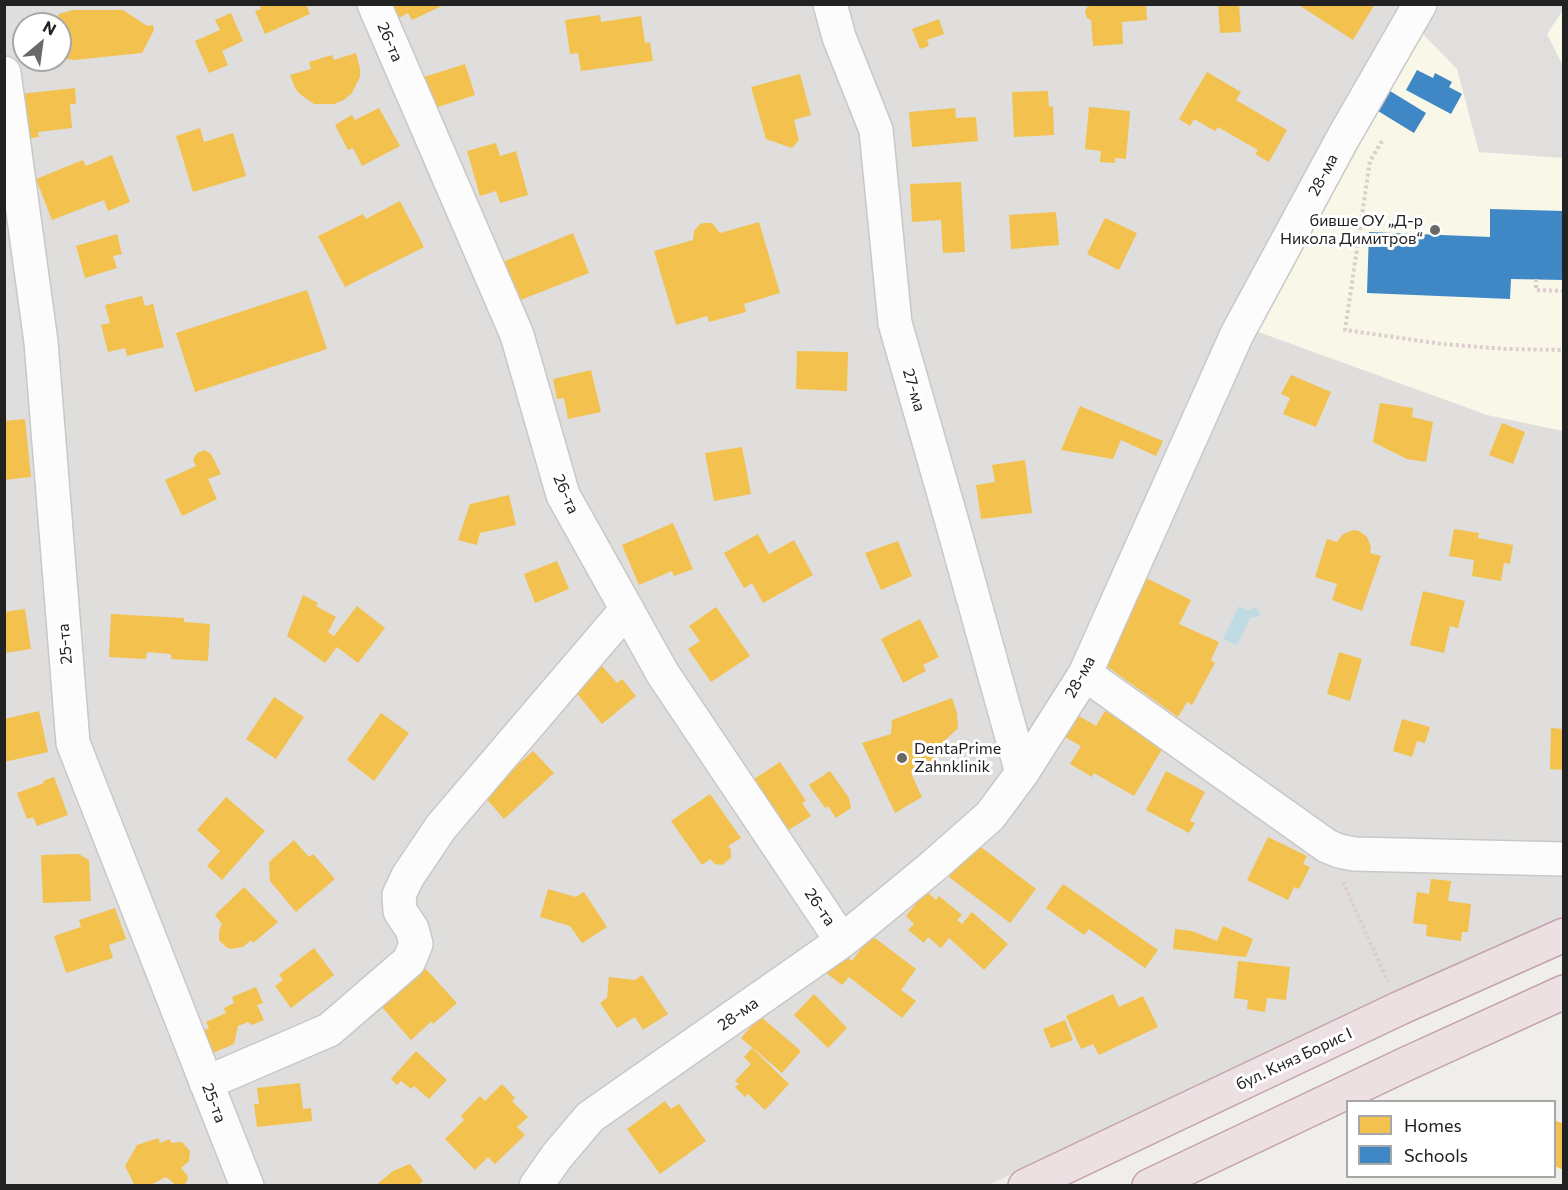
<!DOCTYPE html>
<html>
<head>
<meta charset="utf-8">
<style>
	body { margin:0 }
	#map { position:relative; width:1568px; height:1190px; overflow:hidden; background:#f0eeeb; font-family:Commissioner,sans-serif }
	canvas { display:block }
	.frame { position:absolute; inset:0; border:6px solid #222; pointer-events:none }
	.legend { position:absolute; left:1346px; top:1100px; width:210px; height:78px; box-sizing:border-box; background:#fff; border:2px solid #a7a7a7; margin:0; padding:8px 10px; list-style:none; font-size:18px; color:#222 }
	.legend li { display:flex; align-items:center; gap:12px; height:30px }
	.legend b { width:30px; border:2px solid #a7a7a7 }
	.north { position:absolute; left:12px; top:12px; width:60px; height:60px; box-sizing:border-box; background:#fff; border:2px solid #a7a7a7; border-radius:50%; rotate:29deg; font-size:16px; font-weight:700; line-height:24px; text-align:center; color:#222 }
	.north::after { content:''; display:block; margin:auto; width:21px; height:27px; background:#6a6968; clip-path:polygon(50% 0,100% 100%,50% 72%,0 100%) }
</style>
</head>
<body>
<div id="map">
<canvas width="1568" height="1190"></canvas>
<div class="frame"></div>
<ul class="legend">
<li><b style="height:16px;background:#f2c14e"></b>Homes</li>
<li><b style="height:16px;background:#3f88c5"></b>Schools</li>
</ul>
<div class="north">N</div>
</div>
<script>
const c = document.querySelector('canvas').getContext('2d');
c.lineJoin = 'round';
function paint(path, color) {
  c.fillStyle = color;
  c.fill(path, 'evenodd');
}
function shape(rows) {
  const path = new Path2D();
  for (const r of rows) {
    path.moveTo(r[0], r[1]);
    for (let i = 2; i < r.length; i += 2) path.lineTo(r[i], r[i + 1]);
  }
  return path;
}
function strokePath(path, color, width, dash) {
  c.strokeStyle = color;
  c.lineWidth = width;
  c.lineCap = dash ? 'butt' : 'round';
  c.setLineDash(dash || []);
  c.stroke(path);
}
function drawText(font, color, halo, rows, align = 'center') {
  c.font = font + ' Commissioner,sans-serif';
  c.lineWidth = 6;
  c.setLineDash([]);
  c.textBaseline = 'middle';
  c.strokeStyle = halo;
  c.fillStyle = color;
  for (const [text, x, y, turn = 0] of rows) {
    c.save();
    c.translate(x, y);
    c.rotate((+turn || 0) * Math.PI / 180);
    c.textAlign = isNaN(turn) ? turn : align;
    if (halo) c.strokeText(text, 0, 0);
    c.fillText(text, 0, 0);
    c.restore();
  }
}
const residential = shape([
	[5,5,1563,5,1563,925,1245,1067,988,1185,5,1186],
	[24,24,60,24,60,60,24,60]
]);
const education = shape([
	[1432,5,1563,5,1563,431,1487,415,1253,330]
]);
const parking = shape([
	[1440,4,1563,5,1563,10,1547,34,1563,66,1563,158,1479,152,1457,69,1423,34]
]);
const water = shape([
	[1239,606,1248,611,1255,607,1260,613,1258,617,1251,617,1237,645,1223,639]
]);
const homes = shape([
	[259,4,306,4,310,14,265,34,255,11,261,9],
	[379,4,446,4,412,20,408,13,395,20],
	[1092,4,1146,4,1147,20,1122,22,1123,44,1093,46,1091,20,1087,18,1085,12,1086,8],
	[1218,4,1239,4,1241,32,1220,33],
	[1297,4,1375,4,1353,40],
	[73,10,123,10,147,26,153,25,154,30,142,53,74,60,66,59,60,56,60,24,51,24,59,14],
	[231,13,243,41,222,51,228,65,209,73,195,41,220,30,215,20],
	[600,15,601,22,641,16,645,43,650,42,653,61,581,71,578,53,570,54,565,20],
	[939,19,944,34,927,40,929,46,920,49,912,29],
	[356,53,360,68,360,77,352,93,344,100,334,104,314,104,300,94,295,88,290,75,311,69,309,62,332,55,334,60],
	[465,64,475,95,435,108,424,77],
	[1207,72,1241,92,1236,100,1287,130,1269,162,1255,154,1258,150,1218,127,1215,131,1194,119,1190,126,1179,119],
	[800,74,811,115,794,120,799,140,792,148,766,139,751,87],
	[75,88,76,104,70,104,72,128,38,132,39,137,16,140,11,95],
	[1048,91,1049,107,1053,106,1054,135,1014,137,1012,92],
	[1089,107,1130,111,1126,159,1115,158,1115,163,1100,162,1101,151,1085,149],
	[379,108,400,146,362,166,353,148,348,150,335,125,352,115,355,120],
	[955,108,956,118,976,117,978,141,912,147,909,112],
	[200,128,204,142,233,133,246,176,193,192,176,136],
	[496,143,500,156,516,151,528,195,500,203,496,191,480,196,467,151],
	[112,155,130,202,108,211,104,200,52,220,36,179,83,160,86,166],
	[961,182,965,252,943,253,941,220,912,222,910,184],
	[400,201,424,247,345,287,318,236,363,214,366,219],
	[1056,212,1059,245,1011,249,1009,215],
	[1105,218,1137,233,1119,270,1087,254],
	[759,222,780,293,744,304,746,312,709,322,707,316,676,325,654,251,693,240,694,231,700,224,704,223,712,223,720,233],
	[573,233,589,273,518,301,503,262],
	[117,234,122,254,113,256,117,268,85,278,76,246],
	[307,290,327,349,195,392,176,333],
	[142,296,145,306,153,304,164,347,127,356,125,348,108,352,101,325,110,323,105,305],
	[797,351,848,352,847,391,796,389],
	[591,370,601,412,568,419,564,398,557,399,553,379],
	[1291,375,1331,392,1316,427,1283,414,1290,398,1281,394],
	[1380,403,1413,408,1412,417,1433,422,1426,462,1407,459,1373,442],
	[1080,406,1163,441,1156,456,1121,440,1113,459,1061,450],
	[25,419,31,477,4,480,4,421],
	[1502,423,1525,432,1513,464,1489,455],
	[742,447,751,494,714,501,705,453],
	[205,450,211,454,221,474,208,479,217,499,182,516,165,480,196,466,193,459,197,453],
	[1025,460,1032,513,981,519,976,485,995,482,992,465],
	[509,495,516,525,480,533,477,545,458,540,470,504],
	[673,523,693,569,674,576,672,571,639,585,622,545],
	[1454,529,1479,533,1478,538,1513,545,1510,564,1504,563,1501,581,1472,576,1474,560,1449,556],
	[1354,530,1359,531,1367,537,1371,547,1370,553,1381,556,1362,611,1332,600,1337,584,1315,577,1327,539,1337,542,1343,534],
	[758,534,769,554,794,540,813,575,763,603,752,583,744,588,724,553],
	[898,541,912,576,881,590,865,553],
	[557,561,569,589,535,603,524,574],
	[1146,578,1191,600,1179,624,1219,642,1211,660,1215,663,1192,705,1187,702,1178,717,1098,660,1134,603],
	[1423,591,1465,601,1458,628,1450,626,1444,653,1410,645],
	[303,595,318,603,316,606,336,617,328,632,334,636,357,606,385,628,358,663,337,647,325,663,287,636],
	[716,607,750,656,711,682,688,649,700,641,689,626],
	[25,609,31,649,4,653,4,612],
	[111,614,184,618,184,622,210,624,208,661,171,659,171,654,147,652,146,659,109,657],
	[920,619,939,657,923,665,926,671,903,683,881,639],
	[1339,652,1362,659,1350,701,1327,694],
	[602,666,617,683,622,679,636,696,602,724,574,690],
	[274,697,304,717,276,759,246,739],
	[952,698,957,713,958,728,942,743,934,762,911,773,922,797,895,813,862,743,891,734,892,720],
	[39,711,48,752,4,762,4,719],
	[1105,711,1164,746,1134,796,1094,773,1092,777,1070,764,1081,746,1061,735,1074,713,1096,726],
	[381,713,409,733,374,781,347,760],
	[1402,719,1430,727,1425,743,1417,741,1412,757,1393,751],
	[1551,728,1564,729,1564,770,1550,769],
	[533,751,554,773,504,819,484,796],
	[780,762,806,801,802,803,811,816,787,831,748,783],
	[830,771,849,798,851,808,836,818,828,806,825,808,809,785],
	[1166,771,1205,792,1190,821,1195,823,1189,833,1146,810],
	[54,777,68,815,37,826,33,817,27,819,17,793,44,783,43,781],
	[710,794,741,838,728,846,731,850,731,858,722,865,715,864,710,859,702,865,671,821],
	[226,797,265,831,222,880,207,866,220,851,197,830],
	[1268,837,1307,856,1303,864,1310,867,1299,889,1294,887,1288,900,1247,880],
	[294,840,309,857,313,854,335,879,296,912,270,881,269,862],
	[977,844,1036,889,1010,923,949,877],
	[79,854,89,860,91,901,43,903,41,855],
	[1431,879,1451,881,1448,901,1471,904,1468,932,1462,932,1461,941,1426,936,1427,925,1413,923,1417,892,1429,894],
	[1063,884,1158,950,1145,968,1089,929,1084,935,1046,908],
	[244,887,278,922,253,943,251,940,243,947,231,949,226,947,219,940,219,931,222,924,215,915],
	[548,889,576,897,584,892,607,927,582,943,570,926,540,917],
	[926,891,936,900,939,896,962,915,957,920,962,924,972,912,1008,944,984,970,949,938,941,948,928,937,924,943,908,930,914,924,906,916],
	[115,908,126,939,109,945,113,958,66,973,54,936,81,927,79,920],
	[1223,926,1253,939,1246,957,1173,949,1175,929,1192,931,1217,941],
	[871,935,916,969,901,990,916,1001,902,1018,849,977,842,985,825,972,841,952,852,961],
	[314,948,334,975,291,1008,275,986,283,980,279,975],
	[1238,961,1290,967,1286,1000,1267,998,1265,1012,1247,1009,1248,1000,1234,998],
	[425,968,457,1003,433,1024,432,1021,411,1040,380,1005],
	[642,975,668,1014,643,1030,635,1017,617,1028,600,1003,607,998,609,977,635,980],
	[256,987,263,1003,257,1005,264,1020,252,1025,248,1022,238,1026,234,1044,203,1057,194,1035,209,1028,206,1022,226,1013,224,1008,234,1003,232,997],
	[814,994,847,1028,828,1048,794,1015],
	[1113,994,1119,1007,1143,996,1158,1027,1099,1055,1093,1044,1081,1049,1066,1016],
	[760,1016,801,1051,782,1073,741,1038],
	[1065,1020,1073,1040,1051,1048,1043,1029],
	[752,1048,789,1084,765,1110,748,1094,745,1097,735,1087,739,1084,735,1081,751,1064,744,1057],
	[416,1051,447,1080,429,1099,414,1086,411,1089,401,1081,397,1085,391,1079],
	[300,1083,303,1109,311,1108,312,1121,257,1127,254,1104,259,1104,257,1088],
	[502,1084,515,1098,512,1101,528,1117,517,1127,525,1135,495,1164,488,1157,475,1170,445,1139,464,1120,461,1116,480,1096,485,1101],
	[665,1101,671,1109,679,1104,706,1141,660,1174,627,1129],
	[1554,1120,1564,1124,1564,1170,1554,1166],
	[158,1138,160,1143,170,1139,171,1143,182,1142,190,1151,189,1161,181,1168,187,1175,188,1179,184,1186,177,1186,166,1177,148,1186,135,1186,125,1166,137,1145],
	[410,1164,423,1181,417,1186,375,1186,393,1171]
]);
const schools = shape([
	[1417,70,1433,78,1435,73,1452,82,1449,87,1462,94,1451,114,1406,90],
	[1390,91,1426,113,1414,133,1378,111],
	[1490,209,1564,211,1564,280,1511,279,1510,299,1367,293,1369,232,1490,237]
]);
const path = shape([
	[1382,141,1370,161,1345,330,1442,344,1506,349,1564,350],
	[1536,279,1536,290,1564,291],
	[1343,882,1388,982]
]);
const minor = shape([
	[374,4,517,335,563,495,663,674,842,941],
	[830,4,839,37,876,130,895,323,952,522,1022,773],
	[4,73,41,342,73,743,247,1186],
	[1085,674,1327,846,1339,851,1354,854,1564,859],
	[206,1083,329,1030,409,961,416,944,412,929,400,911,399,895,408,876,441,827,627,609],
	[536,1186,557,1156,590,1117,842,941,931,868,990,816,1022,773,1085,674,1237,334,1343,138,1420,4]
]);
const highway = shape([
	[1025,1186,1400,1008,1564,935],
	[1149,1186,1406,1064,1564,992]
]);
const markers = [
	[1435,230,6,"#6a6968"],
	[902,758,6,"#6a6968"]
];
const streetNames = [
	["26-та",390,42,67],
	["28-ма",1323,175,-62],
	["27-ма",914,390,74],
	["26-та",566,494,67],
	["25-та",65,644,-95],
	["28-ма",1080,677,-61],
	["26-та",820,907,56],
	["28-ма",738,1014,-35],
	["бул. Княз Борис I",1294,1059,-25],
	["25-та",214,1103,69]
];
const poiNames = [
	["бивше ОУ „Д-р",1423,221],
	["Никола Димитров“",1423,239],
	["DentaPrime",914,749,"left"],
	["Zahnklinik",914,767,"left"]
];
paint(residential, '#dfdedc');
paint(education, '#f8f7e8');
paint(parking, '#e0dfde');
paint(water, '#bfdbe3');
paint(homes, '#f2c14e');
paint(schools, '#3f88c5');
strokePath(minor, '#c9c8c7', 36);
strokePath(highway, '#c5a2ac', 36);
strokePath(path, '#dccecd', 4, [3, 3]);
strokePath(minor, '#fdfcfc', 33);
strokePath(highway, '#ece0e2', 33);
for (const [x, y, r, color] of markers) {
  const dot = new Path2D();
  dot.arc(x, y, r, 0, 2 * Math.PI);
  c.fillStyle = color;
  c.fill(dot);
  strokePath(dot, '#fff', 2);
}
drawText('16px', '#222', '#fff', streetNames);
drawText('16px', '#222', '#fff', poiNames, 'right');
</script>
</body>
</html>
